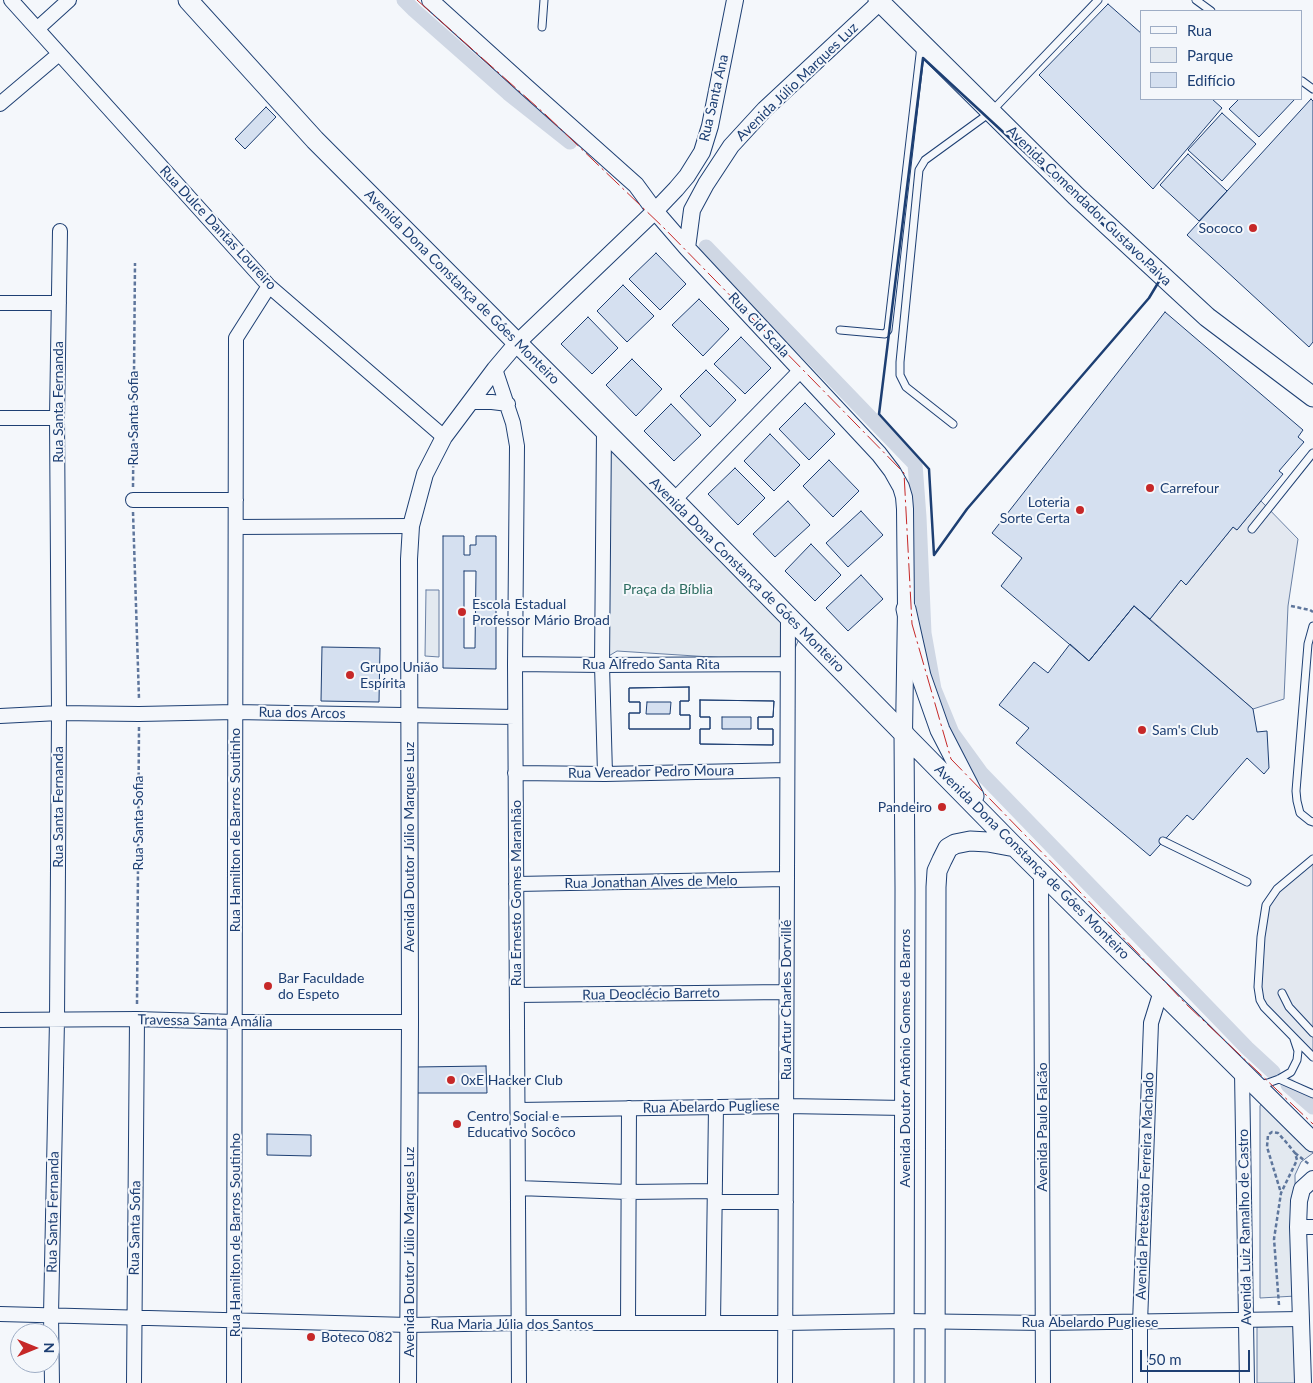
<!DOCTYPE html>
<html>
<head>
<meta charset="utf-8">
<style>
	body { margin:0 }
	#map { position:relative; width:1313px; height:1383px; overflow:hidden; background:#f4f7fb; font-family:Lato,sans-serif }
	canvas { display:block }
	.legend { position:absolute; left:1140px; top:10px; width:162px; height:90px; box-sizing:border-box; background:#f4f7fb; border:1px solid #9eadc5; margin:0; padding:6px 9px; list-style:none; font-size:15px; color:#1d3f73 }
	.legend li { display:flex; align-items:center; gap:10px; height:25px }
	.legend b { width:25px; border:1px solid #9eadc5 }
	.north { position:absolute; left:10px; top:1323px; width:50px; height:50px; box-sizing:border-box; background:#f4f7fb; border:1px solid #9eadc5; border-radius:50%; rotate:90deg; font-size:14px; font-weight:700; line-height:20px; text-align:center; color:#1d3f73 }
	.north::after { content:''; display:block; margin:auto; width:18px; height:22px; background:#c62828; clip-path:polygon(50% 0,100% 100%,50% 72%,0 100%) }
	.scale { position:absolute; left:1140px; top:1350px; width:110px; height:22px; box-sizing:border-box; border:2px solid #1d3f73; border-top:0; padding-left:6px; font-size:15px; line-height:18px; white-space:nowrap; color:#1d3f73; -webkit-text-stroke:4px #f4f7fb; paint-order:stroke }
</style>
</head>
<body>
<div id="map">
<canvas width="1313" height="1383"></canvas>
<ul class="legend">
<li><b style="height:6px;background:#f4f7fb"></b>Rua</li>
<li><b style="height:14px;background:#e3e9f0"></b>Parque</li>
<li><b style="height:14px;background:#d5e0f0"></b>Edifício</li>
</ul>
<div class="north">N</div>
<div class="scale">50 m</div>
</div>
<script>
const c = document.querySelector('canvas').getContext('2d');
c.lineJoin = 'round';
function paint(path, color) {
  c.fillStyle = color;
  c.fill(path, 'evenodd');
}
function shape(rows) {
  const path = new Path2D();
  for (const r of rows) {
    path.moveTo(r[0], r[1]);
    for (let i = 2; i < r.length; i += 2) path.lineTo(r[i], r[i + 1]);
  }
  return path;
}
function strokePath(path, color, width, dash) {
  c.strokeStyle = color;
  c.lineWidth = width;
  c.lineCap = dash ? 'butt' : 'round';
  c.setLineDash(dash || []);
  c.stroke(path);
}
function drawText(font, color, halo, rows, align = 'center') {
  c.font = font + ' Lato,sans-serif';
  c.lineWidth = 4;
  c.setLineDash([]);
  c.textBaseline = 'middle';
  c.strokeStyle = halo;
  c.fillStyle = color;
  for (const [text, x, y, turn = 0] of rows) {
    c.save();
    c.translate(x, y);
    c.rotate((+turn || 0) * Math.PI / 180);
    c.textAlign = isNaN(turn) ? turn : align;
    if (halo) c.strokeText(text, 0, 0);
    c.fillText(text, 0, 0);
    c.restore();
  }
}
const green = shape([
	[604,430,802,632,789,662,617,651,602,660,604,430],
	[426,590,439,590,439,657,425,656,426,590],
	[1264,1098,1313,1148,1313,1153,1301,1162,1295,1175,1296,1296,1260,1298,1260,1106,1264,1098],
	[1297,1326,1299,1383,1257,1383,1257,1327,1297,1326]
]);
const parking = shape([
	[1261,501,1298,539,1288,606,1284,699,1253,709,1150,619,1181,580,1187,584,1233,527,1237,530,1261,501],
	[1313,859,1313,1057,1264,1007,1258,987,1266,905,1277,889,1313,859]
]);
const canal = shape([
	[404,0,414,10,508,93,570,142],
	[706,247,915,464,919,517,924,633,934,689,952,733,981,773,1247,1048,1273,1072],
	[1288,1085,1313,1107]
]);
const building = shape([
	[1108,4,1142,34,1142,99,1212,99,1222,108,1153,189,1039,75,1108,4],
	[1239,99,1295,99,1259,137,1229,109,1239,99],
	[1311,99,1313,101,1313,342,1309,347,1187,235,1311,99],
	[266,107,276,117,245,149,235,139,266,107],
	[1222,113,1256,144,1222,181,1188,150,1222,113],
	[1188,154,1227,191,1199,221,1160,185,1188,154],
	[656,253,686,284,660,310,629,279,656,253],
	[623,285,654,316,627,342,597,311,623,285],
	[699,299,729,329,703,356,672,325,699,299],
	[1165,312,1303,430,1298,437,1304,442,1279,471,1283,474,1237,530,1233,527,1186,585,1181,580,1150,619,1134,606,1089,661,1001,586,1022,558,992,533,1165,312],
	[588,317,618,348,592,374,561,344,588,317],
	[741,337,771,368,745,394,714,364,741,337],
	[632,359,662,389,636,416,606,385,632,359],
	[706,370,736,400,710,427,680,396,706,370],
	[805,403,835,434,809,460,779,429,805,403],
	[671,404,701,435,674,461,644,431,671,404],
	[770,434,800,465,774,491,744,461,770,434],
	[829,460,859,491,833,517,803,486,829,460],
	[735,468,765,498,738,525,708,494,735,468],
	[788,501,810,525,775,557,753,534,788,501],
	[861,511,883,535,848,567,826,543,861,511],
	[443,536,464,536,464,555,470,555,470,545,476,545,476,536,496,536,496,669,443,668,443,536],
	[464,571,476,571,475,648,464,648,464,571],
	[811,544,841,575,815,601,785,571,811,544],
	[861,575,883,599,848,631,826,608,861,575],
	[1134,606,1253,709,1257,732,1267,731,1269,768,1264,774,1247,758,1193,820,1187,815,1150,856,1016,743,1029,728,999,705,1034,662,1048,673,1070,644,1089,661,1134,606],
	[322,647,380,648,379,702,321,701,322,647],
	[689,687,689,701,680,701,680,715,690,715,690,729,629,729,629,713,640,713,640,702,629,702,629,688,689,687],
	[647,702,671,702,670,714,646,714,647,702],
	[689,687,689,701,680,701,680,715,690,715,690,729,629,729,629,713,640,713,640,702,629,702,629,688,689,687],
	[700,700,774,701,773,717,758,717,758,729,773,729,773,745,700,744,700,729,710,729,710,717,700,717,700,700],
	[722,717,751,717,751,729,722,729,722,717],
	[700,700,774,701,773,717,758,717,758,729,773,729,773,745,700,744,700,729,710,729,710,717,700,717,700,700],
	[486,1066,487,1093,416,1093,416,1067,486,1066],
	[267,1134,311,1135,311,1156,267,1155,267,1134]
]);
const path = shape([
	[133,487,135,263],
	[133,512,139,699],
	[1291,606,1310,610,1313,612],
	[137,1004,139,727],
	[1295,1153,1310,1165],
	[1279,1305,1274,1239,1281,1193,1297,1160,1295,1153,1286,1142,1278,1133,1272,1132,1268,1135,1267,1147,1281,1193]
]);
const service = shape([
	[1196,0,1211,11],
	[542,27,544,0],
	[1302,81,1313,89],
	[840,330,885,334,888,330,921,46],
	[953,424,906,387,900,375,900,362,919,170,925,160,991,112,1098,0],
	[1252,529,1312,454,1313,453],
	[1313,626,1308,644,1296,791,1297,801,1300,813,1310,821,1313,822],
	[1163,841,1247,882],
	[1313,859,1277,889,1266,905,1261,937,1258,987,1260,1000,1264,1007,1313,1057],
	[1282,993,1289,1007,1313,1033],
	[1279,1079,1313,1094],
	[1259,1085,1268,1083,1279,1079,1291,1072,1297,1060,1298,1051,1294,1039]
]);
const minor = shape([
	[11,0,269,286,444,437],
	[37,29,69,0],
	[0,104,59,54],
	[0,303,59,303],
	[495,369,513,423,517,446,515,664,519,1383],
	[470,402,492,402,508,404],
	[0,418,57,418],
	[604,430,602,665,605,774],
	[133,500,236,500],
	[674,500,801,370],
	[236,527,411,526],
	[515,664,602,665,787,664],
	[0,716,59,713,139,714,235,712,515,717],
	[515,773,605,774,787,770],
	[1041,872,1043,1383],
	[516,884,786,879],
	[517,995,786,992],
	[0,1020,137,1019,235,1022,410,1022],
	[1242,1072,1247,1383],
	[518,1110,786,1106,905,1108],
	[518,1188,628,1192,715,1191],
	[715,1202,786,1202],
	[1298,1227,1313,1227],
	[0,1314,409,1325,519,1323,785,1323,904,1321,1043,1323,1300,1319],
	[628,1323,629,1108],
	[713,1323,716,1107],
	[52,1383,51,1315,57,1020,59,713,57,418,60,231],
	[134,1383,137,1019],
	[234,1383,236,338,269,286],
	[785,1383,788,617],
	[1140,1383,1140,1323,1151,1023,1161,991]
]);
const tertiary = shape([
	[430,0,525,86,636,185,655,211,687,248,879,454,892,471,901,487,904,497,905,509,906,609,904,733],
	[687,248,692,210,706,184,731,146,765,109,880,2],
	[408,1383,410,1022,409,559,411,526,425,474,444,437,495,369,517,343,655,211,676,189,687,176,702,152,710,126,735,0],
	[1303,1383,1298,1227,1299,1201,1302,1189,1313,1179]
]);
const secondary = shape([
	[188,0,315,140,674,500,1015,847,1313,1142],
	[878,0,1076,196,1207,317,1313,397],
	[906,609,921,676,940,730,974,796],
	[904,733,905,889,904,1383],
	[935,1383,936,887,937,871,942,860,948,848,955,844,970,841,988,842,1015,847]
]);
const wall = shape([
	[923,58,1161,278,1149,298,967,509,934,555,929,469,879,414,923,58]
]);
const power = shape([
	[417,0,546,115,664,228,904,473,912,624,951,759,1062,873,1186,1004,1313,1124]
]);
const markers = [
	[1253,228,5,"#c62828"],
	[1150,488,5,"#c62828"],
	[1080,510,5,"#c62828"],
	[462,612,5,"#c62828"],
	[350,675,5,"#c62828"],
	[1142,730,5,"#c62828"],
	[942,807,5,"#c62828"],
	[268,986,5,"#c62828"],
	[451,1080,5,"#c62828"],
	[457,1124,5,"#c62828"],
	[311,1337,5,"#c62828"]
];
const streetNames = [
	["Avenida Júlio Marques Luz",797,82,-44],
	["Rua Santa Ana",714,98,-77],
	["Avenida Comendador Gustavo Paiva",1089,206,44],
	["Rua Dulce Dantas Loureiro",218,228,47],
	["Avenida Dona Constança de Góes Monteiro",462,287,45],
	["Rua Cid Scala",759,325,47],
	["Rua Santa Fernanda",58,402,-90],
	["Rua Santa Sofia",133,418,-90],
	["Avenida Dona Constança de Góes Monteiro",747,575,45],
	["Rua Alfredo Santa Rita",651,664],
	["Rua dos Arcos",302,713,1],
	["Rua Vereador Pedro Moura",651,772,-1],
	["Rua Santa Fernanda",58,807,-90],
	["Rua Santa Sofia",138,823,-90],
	["Rua Hamilton de Barros Soutinho",235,830,-90],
	["Avenida Doutor Júlio Marques Luz",409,847,-90],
	["Avenida Dona Constança de Góes Monteiro",1032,862,45],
	["Rua Jonathan Alves de Melo",651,882,-1],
	["Rua Ernesto Gomes Maranhão",516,893,-90],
	["Rua Deoclécio Barreto",651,994,-1],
	["Rua Artur Charles Dorvillé",786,1000,-90],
	["Travessa Santa Amália",205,1021,1],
	["Avenida Doutor Antônio Gomes de Barros",905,1058,-90],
	["Rua Abelardo Pugliese",711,1107,-1],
	["Avenida Paulo Falcão",1042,1127,-90],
	["Avenida Pretestato Ferreira Machado",1145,1186,-88],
	["Rua Santa Fernanda",53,1212,-89],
	["Avenida Luiz Ramalho de Castro",1245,1227,-91],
	["Rua Santa Sofia",135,1228,-89],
	["Rua Hamilton de Barros Soutinho",235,1235,-90],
	["Avenida Doutor Júlio Marques Luz",409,1252,-90],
	["Rua Abelardo Pugliese",1090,1322],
	["Rua Maria Júlia dos Santos",512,1324]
];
const poiNames = [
	["Sococo",1243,228,"right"],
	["Carrefour",1160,488],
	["Loteria",1070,502,"right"],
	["Sorte Certa",1070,518,"right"],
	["Escola Estadual",472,604],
	["Professor Mário Broad",472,620],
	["Grupo União",360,667],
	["Espírita",360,683],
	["Sam's Club",1152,730],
	["Pandeiro",932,807,"right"],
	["Bar Faculdade",278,978],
	["do Espeto",278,994],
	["0xE Hacker Club",461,1080],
	["Centro Social e",467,1116],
	["Educativo Socôco",467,1132],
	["Boteco 082",321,1337]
];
const parkNames = [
	["Praça da Bíblia",668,589]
];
paint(green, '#e3e9f0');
strokePath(green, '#687fa3', 1);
paint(parking, '#e3e8f0');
strokePath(parking, '#687fa3', 1);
strokePath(canal, '#cfd7e4', 15);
paint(building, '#d5e0f0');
strokePath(building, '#1d3f73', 1);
strokePath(service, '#1d3f73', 9);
strokePath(minor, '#1d3f73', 16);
strokePath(tertiary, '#1d3f73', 18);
strokePath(secondary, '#1d3f73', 21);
strokePath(path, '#5e769c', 2.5, [4, 2.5]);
strokePath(service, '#f4f7fb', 7);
strokePath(minor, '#f4f7fb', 14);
strokePath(tertiary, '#f4f7fb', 16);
strokePath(secondary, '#f4f7fb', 19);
strokePath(wall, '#1d3f73', 2.5);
strokePath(power, '#c62828', 1, [18, 4, 2.5, 4]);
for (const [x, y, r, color] of markers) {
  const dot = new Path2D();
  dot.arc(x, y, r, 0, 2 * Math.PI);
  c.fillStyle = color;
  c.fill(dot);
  strokePath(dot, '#f4f7fb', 2);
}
drawText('14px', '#1d3f73', '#f4f7fb', streetNames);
drawText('14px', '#1d3f73', '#f4f7fb', poiNames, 'left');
drawText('14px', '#2c6c60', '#f4f7fb', parkNames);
</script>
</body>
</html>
